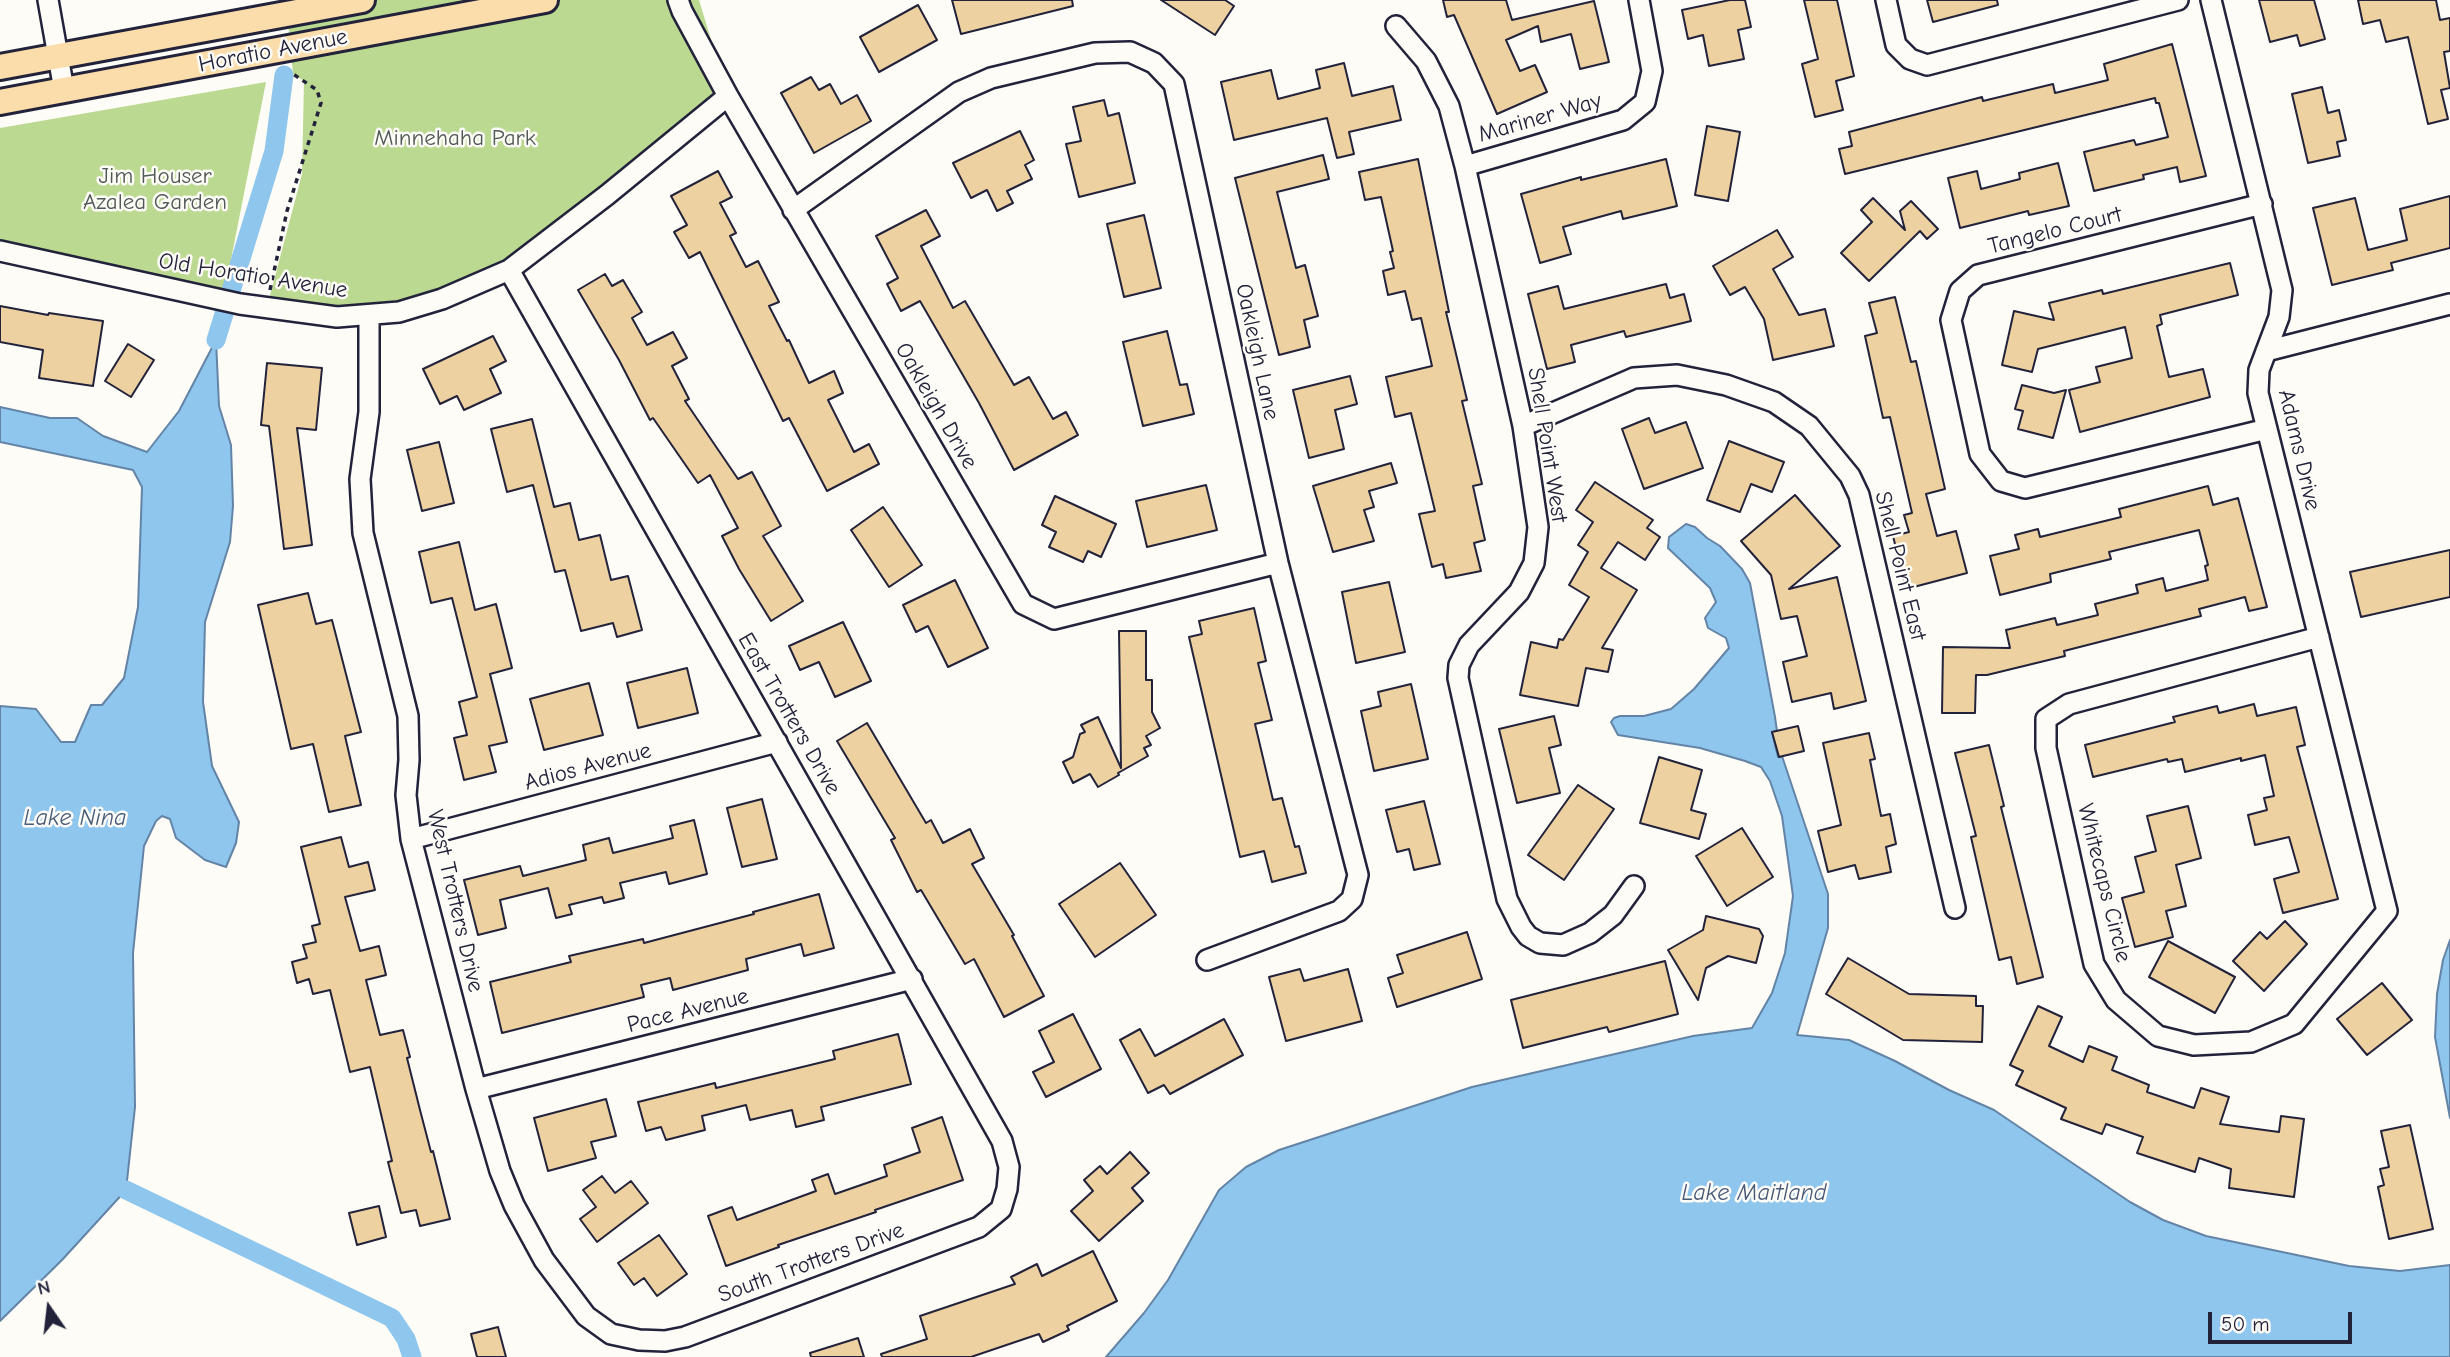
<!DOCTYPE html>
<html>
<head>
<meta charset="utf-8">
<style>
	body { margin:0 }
	#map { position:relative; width:2450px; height:1357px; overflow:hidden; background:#fdfcf7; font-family:"Comic Neue",sans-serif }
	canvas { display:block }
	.north { position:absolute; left:14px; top:1273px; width:70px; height:70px; -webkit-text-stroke:5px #fdfcf7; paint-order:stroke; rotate:346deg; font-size:19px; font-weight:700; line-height:28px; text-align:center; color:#22223b }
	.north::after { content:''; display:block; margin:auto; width:24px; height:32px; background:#22223b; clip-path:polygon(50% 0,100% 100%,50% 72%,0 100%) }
	.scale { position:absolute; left:2208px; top:1312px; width:144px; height:32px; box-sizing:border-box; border:4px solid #22223b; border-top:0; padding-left:9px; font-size:21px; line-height:24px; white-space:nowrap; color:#22223b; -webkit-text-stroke:5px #fdfcf7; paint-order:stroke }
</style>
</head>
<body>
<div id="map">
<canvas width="2450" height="1357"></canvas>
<div class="north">N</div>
<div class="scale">50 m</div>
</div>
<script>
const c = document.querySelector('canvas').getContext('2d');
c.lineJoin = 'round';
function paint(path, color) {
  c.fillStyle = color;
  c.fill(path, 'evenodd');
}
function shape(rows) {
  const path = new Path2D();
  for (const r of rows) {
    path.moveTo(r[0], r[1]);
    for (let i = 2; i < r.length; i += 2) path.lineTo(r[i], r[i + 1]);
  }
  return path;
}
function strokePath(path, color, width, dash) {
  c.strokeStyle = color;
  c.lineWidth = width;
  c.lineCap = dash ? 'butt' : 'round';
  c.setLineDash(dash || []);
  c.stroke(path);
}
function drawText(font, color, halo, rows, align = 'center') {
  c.font = font + ' "Comic Neue",sans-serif';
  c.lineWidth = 5;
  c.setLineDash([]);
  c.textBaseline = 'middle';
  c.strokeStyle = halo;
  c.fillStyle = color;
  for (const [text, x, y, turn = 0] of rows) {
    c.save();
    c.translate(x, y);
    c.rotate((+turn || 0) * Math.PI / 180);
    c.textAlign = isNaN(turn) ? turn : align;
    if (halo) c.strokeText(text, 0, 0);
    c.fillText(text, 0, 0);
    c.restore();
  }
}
const green = shape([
	[286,0,699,0,728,96,530,255,399,312,267,307,302,174,304,81,293,74],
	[266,82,224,295,0,243,0,128]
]);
const water = shape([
	[216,340,219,406,231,445,233,506,230,542,205,622,203,702,212,766,239,822,236,843,226,867,205,860,176,838,170,819,162,816,156,821,144,846,133,953,135,1107,126,1190,62,1260,0,1321,0,706,36,709,61,742,75,742,91,705,102,705,124,678,138,607,142,487,133,470,0,442,0,407,50,418,77,418,103,436,147,452,179,411,216,340],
	[1686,524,1695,527,1707,538,1720,546,1742,569,1750,583,1775,717,1777,731,1772,732,1778,757,1782,756,1828,894,1828,928,1797,1035,1849,1040,1895,1061,1949,1090,1994,1110,2130,1202,2163,1220,2206,1236,2349,1266,2400,1271,2450,1265,2450,1357,1106,1357,1144,1313,1168,1280,1219,1190,1246,1167,1279,1150,1472,1087,1693,1036,1752,1028,1772,993,1785,953,1793,896,1782,816,1770,781,1761,767,1745,761,1700,748,1618,735,1611,722,1614,718,1620,716,1644,716,1671,709,1694,689,1729,648,1726,638,1708,628,1705,618,1716,602,1710,588,1668,548,1669,537,1686,524],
	[2450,940,2450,1118,2435,1037,2437,994,2443,960,2450,940]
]);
const canal = shape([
	[216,340,274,151,284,75],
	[126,1190,392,1318,406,1339,412,1357]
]);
const building = shape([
	[952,0,1072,0,1073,6,961,34,952,0],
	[1161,0,1225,0,1234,6,1215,35,1161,0],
	[1443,0,1506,0,1512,20,1594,1,1609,62,1580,69,1571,34,1541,42,1538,26,1506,40,1520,71,1535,65,1547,92,1497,114,1454,15,1447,17,1443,0],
	[1730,0,1745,0,1751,27,1738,30,1744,59,1709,66,1703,35,1688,39,1682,10,1730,0],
	[1804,0,1837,0,1854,76,1836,81,1843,110,1815,117,1802,64,1818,59,1804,0],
	[1927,0,1997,0,1998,5,1933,22,1927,0],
	[2259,0,2314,0,2325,39,2300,46,2297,35,2270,42,2259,0],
	[2358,0,2436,0,2440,20,2450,18,2450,51,2444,52,2450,88,2441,90,2448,119,2428,124,2408,37,2386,42,2380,20,2363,24,2358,0],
	[918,5,937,40,879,72,860,37,918,5],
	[2172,44,2206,176,2180,182,2177,167,2143,175,2144,179,2094,191,2084,152,2134,140,2136,145,2168,137,2159,103,2156,103,2155,98,1845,174,1839,149,1852,146,1849,132,1982,97,1983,101,2053,84,2055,93,2108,80,2104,64,2172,44],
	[1344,63,1352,96,1393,86,1401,120,1349,132,1354,154,1337,158,1327,118,1234,140,1221,82,1271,70,1278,99,1320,88,1316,70,1344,63],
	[811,77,819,90,830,84,841,104,857,95,871,121,814,153,781,93,811,77],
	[2322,87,2328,113,2339,110,2346,140,2337,142,2340,156,2308,163,2292,94,2322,87],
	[1104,100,1108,116,1119,113,1135,183,1079,197,1066,144,1081,141,1073,107,1104,100],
	[1707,126,1740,132,1728,201,1695,195,1707,126],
	[1020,131,1034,160,1025,165,1032,179,1007,191,1013,203,997,211,987,190,971,198,953,163,1020,131],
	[1323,155,1329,179,1277,192,1296,268,1305,265,1318,316,1304,320,1310,347,1279,355,1235,178,1323,155],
	[1418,159,1449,312,1446,312,1467,400,1462,401,1482,484,1473,486,1485,540,1474,543,1481,571,1446,578,1443,564,1432,567,1419,514,1435,511,1411,413,1395,417,1386,377,1432,366,1421,318,1412,320,1405,291,1388,295,1383,271,1394,268,1390,252,1393,251,1381,197,1365,200,1359,172,1418,159],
	[1666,159,1677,206,1623,219,1621,211,1563,227,1571,254,1540,263,1521,194,1581,177,1581,180,1666,159],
	[2058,163,2069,206,2029,215,2028,211,1960,228,1948,178,1977,171,1981,189,2020,179,2019,173,2058,163],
	[718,171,732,197,720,203,736,233,730,236,746,267,758,261,779,302,769,306,787,341,789,340,809,383,834,371,843,393,828,400,854,452,869,444,879,464,827,491,789,418,783,421,700,252,689,258,674,232,687,225,671,196,718,171],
	[2450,196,2450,248,2391,263,2393,270,2332,285,2313,208,2355,198,2368,250,2407,240,2400,209,2450,196],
	[1873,198,1905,230,1900,211,1911,201,1938,229,1927,239,1920,231,1869,281,1841,253,1872,222,1861,210,1873,198],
	[926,210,940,236,921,246,953,308,965,301,1014,385,1029,377,1053,419,1066,412,1078,435,1014,470,979,403,920,301,901,311,887,284,898,278,876,236,926,210],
	[1144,215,1161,288,1124,297,1107,224,1144,215],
	[1777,230,1793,257,1773,269,1799,315,1825,309,1834,346,1773,360,1764,319,1745,287,1730,295,1713,266,1777,230],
	[2230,263,2238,295,2160,315,2162,324,2157,326,2169,377,2203,369,2210,397,2080,432,2069,390,2100,382,2096,367,2132,358,2125,327,2038,349,2032,372,2002,365,2014,311,2054,320,2049,303,2102,290,2103,294,2230,263],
	[605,274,612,286,623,280,642,312,632,318,647,345,673,332,687,358,672,366,689,399,685,401,738,479,752,472,781,526,763,536,803,601,771,621,739,569,722,536,738,528,710,475,698,483,653,418,650,420,619,360,578,290,605,274],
	[1666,284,1670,298,1684,294,1691,321,1626,337,1624,331,1571,345,1575,362,1547,369,1528,294,1558,286,1564,309,1666,284],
	[1895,297,1911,362,1916,361,1945,489,1926,494,1937,536,1956,531,1967,573,1906,589,1893,536,1909,532,1904,515,1912,513,1890,417,1883,418,1865,336,1877,333,1869,303,1895,297],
	[0,306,48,315,49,313,103,321,93,386,39,378,43,350,0,342,0,306],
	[1167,331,1180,385,1187,384,1194,414,1143,426,1123,342,1167,331],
	[493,336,506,361,490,369,501,393,464,410,457,396,440,404,423,369,493,336],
	[128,344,154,360,131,397,105,381,128,344],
	[267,363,322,368,316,430,297,428,312,545,284,549,269,426,261,425,267,363],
	[1350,376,1357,404,1335,410,1344,449,1309,458,1293,390,1350,376],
	[2022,385,2054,393,2066,390,2053,438,2018,429,2023,411,2015,409,2022,385],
	[1649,418,1655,433,1686,422,1703,468,1644,489,1622,429,1649,418],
	[532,419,554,507,570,503,579,540,600,535,611,580,628,576,642,630,617,637,613,623,581,631,565,570,555,572,533,485,507,492,491,429,532,419],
	[1729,441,1784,462,1772,492,1751,484,1740,512,1707,500,1729,441],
	[439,442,454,503,422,511,407,450,439,442],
	[1391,463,1397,483,1369,491,1374,507,1364,510,1374,541,1333,552,1313,486,1391,463],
	[1595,482,1653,520,1647,528,1660,537,1645,560,1618,542,1601,568,1637,590,1602,648,1613,650,1608,672,1586,668,1578,706,1520,695,1531,642,1557,648,1559,639,1563,640,1589,597,1569,585,1588,552,1578,545,1593,522,1576,510,1595,482],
	[1206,485,1217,530,1147,547,1136,501,1206,485],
	[2208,486,2213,505,2238,498,2267,607,2249,611,2245,597,2199,609,2201,616,2064,651,2065,656,1987,675,1976,675,1975,713,1942,713,1943,647,2010,648,2006,630,2055,618,2057,625,2098,615,2095,604,2138,593,2136,585,2163,578,2166,591,2208,580,2205,566,2208,565,2199,530,2109,552,2111,559,2050,574,2051,582,2000,595,1990,556,2019,549,2015,535,2038,529,2040,537,2121,517,2119,509,2208,486],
	[1795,495,1840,546,1789,589,1837,577,1866,701,1834,709,1831,693,1792,702,1783,662,1807,656,1797,616,1781,619,1771,575,1741,541,1795,495],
	[1055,496,1116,524,1101,557,1088,551,1083,562,1049,547,1056,532,1042,525,1055,496],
	[883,507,922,565,889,587,851,530,883,507],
	[459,542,475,610,496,604,512,668,490,674,507,742,489,746,496,772,464,780,454,738,467,735,459,702,477,697,452,598,431,603,419,552,459,542],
	[2450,550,2450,597,2361,617,2350,572,2450,550],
	[955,580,988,648,948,667,928,626,916,632,903,605,955,580],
	[1389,582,1405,652,1356,663,1342,592,1389,582],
	[308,593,316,624,332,620,361,732,345,736,361,805,329,812,313,744,291,749,258,605,308,593],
	[1254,608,1266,661,1258,663,1272,720,1255,724,1273,800,1282,798,1295,847,1299,846,1306,873,1272,882,1264,851,1240,857,1189,637,1202,634,1199,621,1254,608],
	[843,622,871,681,835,697,819,662,800,670,789,646,843,622],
	[1119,631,1146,631,1146,680,1152,680,1152,712,1160,728,1146,736,1151,745,1144,748,1148,756,1118,773,1119,775,1098,787,1090,774,1073,783,1063,762,1073,757,1080,734,1085,732,1081,725,1098,717,1121,768,1119,631],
	[687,668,698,713,638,728,627,683,687,668],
	[589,683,603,735,544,750,530,699,589,683],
	[1411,684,1428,759,1374,771,1361,711,1381,706,1378,692,1411,684],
	[2254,704,2257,716,2296,707,2305,745,2297,747,2338,899,2283,913,2274,879,2299,872,2289,837,2255,845,2248,815,2267,810,2264,798,2274,796,2265,755,2241,761,2241,758,2185,772,2182,759,2168,762,2167,759,2093,777,2085,745,2175,722,2173,717,2217,706,2219,713,2254,704],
	[1554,716,1561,745,1549,748,1560,793,1517,803,1499,729,1554,716],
	[867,723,926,823,931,820,943,843,970,829,984,858,972,864,1014,935,1012,936,1044,996,1004,1017,974,959,965,964,921,890,917,892,891,840,895,838,837,741,867,723],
	[1798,726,1804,751,1779,757,1772,732,1798,726],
	[1869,733,1875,759,1870,760,1881,816,1890,814,1896,844,1886,847,1891,872,1859,879,1855,865,1828,872,1818,831,1841,825,1823,743,1869,733],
	[1989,745,2004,806,2001,807,2043,977,2017,984,2011,957,1999,960,1971,837,1976,836,1955,753,1989,745],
	[1659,757,1702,770,1691,810,1706,814,1699,839,1640,823,1659,757],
	[1578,785,1614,809,1564,880,1528,855,1578,785],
	[762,799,777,859,742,867,727,808,762,799],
	[1424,801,1440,864,1414,870,1409,849,1397,852,1386,810,1424,801],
	[2188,806,2201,858,2176,865,2186,906,2166,911,2173,937,2135,947,2122,898,2144,892,2135,857,2156,851,2147,816,2188,806],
	[694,820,707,874,669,884,666,872,620,883,624,898,604,903,602,897,569,905,572,914,556,918,548,888,500,900,506,928,478,935,464,880,520,866,523,876,586,860,583,845,609,838,613,853,673,838,670,826,694,820],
	[1742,828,1773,877,1727,906,1696,856,1742,828],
	[341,837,349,867,368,862,375,890,345,897,360,951,379,946,386,975,366,980,380,1035,403,1030,410,1057,407,1058,420,1110,431,1152,433,1151,450,1219,420,1226,416,1210,401,1213,388,1162,392,1161,370,1067,350,1072,330,990,313,994,309,979,297,983,292,962,307,958,303,945,316,942,312,926,320,924,301,847,341,837],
	[1120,863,1156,915,1095,957,1059,904,1120,863],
	[819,894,834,948,804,956,801,944,746,959,748,970,673,990,670,978,641,985,644,997,502,1033,490,982,571,962,569,956,643,939,644,943,754,914,753,912,819,894],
	[1706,916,1759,929,1763,936,1756,963,1728,956,1706,968,1698,1000,1668,950,1703,930,1706,916],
	[2285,921,2307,944,2264,991,2233,961,2260,932,2267,939,2285,921],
	[1467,932,1482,979,1397,1007,1388,978,1403,973,1397,955,1467,932],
	[2168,941,2235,977,2215,1013,2149,977,2168,941],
	[1848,958,1909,994,1976,996,1976,1006,1983,1006,1982,1042,1903,1040,1826,994,1848,958],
	[1665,961,1678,1014,1609,1032,1607,1027,1523,1048,1511,1000,1665,961],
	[1300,969,1304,981,1348,969,1362,1021,1286,1041,1269,977,1300,969],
	[2382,983,2412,1020,2367,1055,2337,1019,2382,983],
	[2038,1006,2062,1017,2049,1046,2083,1062,2089,1046,2117,1057,2112,1070,2149,1085,2147,1092,2194,1108,2201,1088,2229,1097,2220,1124,2279,1132,2281,1116,2304,1119,2294,1197,2229,1188,2231,1169,2199,1158,2195,1172,2137,1153,2143,1137,2106,1124,2102,1134,2061,1119,2066,1108,2016,1085,2023,1071,2010,1065,2038,1006],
	[1073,1014,1101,1069,1046,1097,1033,1072,1054,1062,1039,1031,1073,1014],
	[1224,1019,1243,1055,1170,1094,1164,1085,1148,1093,1120,1040,1140,1029,1155,1056,1224,1019],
	[898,1034,911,1084,821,1107,824,1120,796,1127,792,1110,750,1120,746,1105,702,1116,705,1130,666,1140,661,1127,646,1131,638,1102,715,1083,716,1088,835,1059,833,1051,898,1034],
	[606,1099,616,1136,591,1142,596,1158,548,1171,534,1118,606,1099],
	[942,1117,963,1180,875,1210,876,1212,778,1245,779,1247,726,1266,708,1216,732,1207,737,1220,816,1191,812,1180,828,1174,835,1194,887,1176,884,1165,920,1152,912,1128,942,1117],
	[2410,1125,2433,1229,2389,1239,2378,1187,2384,1185,2380,1169,2389,1167,2381,1131,2410,1125],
	[1130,1152,1149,1173,1132,1188,1143,1201,1099,1241,1071,1211,1093,1191,1084,1180,1100,1166,1107,1174,1130,1152],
	[602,1176,615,1193,631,1181,648,1203,597,1242,580,1219,596,1207,583,1190,602,1176],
	[379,1206,386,1237,357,1245,349,1213,379,1206],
	[659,1235,687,1274,657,1296,644,1278,634,1285,618,1263,659,1235],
	[1093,1251,1117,1301,1067,1326,1069,1330,1043,1342,1039,1334,971,1357,882,1357,881,1354,927,1339,920,1316,1015,1284,1011,1277,1037,1264,1042,1276,1093,1251],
	[498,1327,506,1357,477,1357,471,1334,498,1327],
	[858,1338,864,1357,811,1357,810,1353,858,1338]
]);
const path = shape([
	[270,290,287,211,321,103,317,90,293,74]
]);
const minor = shape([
	[48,0,64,90],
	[678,0,682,11,728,96,1023,604,1054,619,1278,563],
	[1886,0,1896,45,1910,59,1927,65,2178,0],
	[2211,0,2282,290,2279,317,2259,370,2258,393,2387,911,2294,1024,2251,1042,2194,1045,2158,1036,2116,1000,2094,964,2046,748,2046,719,2069,704,2319,637],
	[1396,26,1426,61,1449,106,1465,166,1523,426,1538,527,1534,563,1519,592,1469,645,1459,665,1458,678,1507,899,1521,927,1528,936,1540,943,1563,945,1590,933,1613,915,1634,886],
	[1465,166,1623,120,1645,102,1652,71,1639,0],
	[2262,204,1978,275,1960,291,1951,320,1980,454,2001,481,2025,488,2267,429],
	[793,210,959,92,991,78,1095,53,1130,52,1154,63,1174,84,1278,563,1358,875,1352,899,1339,911,1207,960],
	[0,251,240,304,337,317,399,312,442,299,509,270,607,195,728,96],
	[369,317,369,412,360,479,363,533,408,716,409,760,406,795,411,839,476,1089,500,1171,514,1205,544,1260,586,1316,611,1334,639,1340,665,1341,685,1337,979,1227,1001,1209,1007,1189,1009,1167,1002,1141,509,270],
	[2266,351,2450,304],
	[1523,426,1634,378,1677,375,1726,385,1774,402,1809,426,1850,476,1859,495,1955,908],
	[411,839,777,742],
	[476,1089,912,979]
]);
const major = shape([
	[0,67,362,0],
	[0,102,545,0]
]);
const streetNames = [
	["Horatio Avenue",273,51,-11],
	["Mariner Way",1540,118,-16],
	["Tangelo Court",2055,231,-14],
	["Old Horatio Avenue",253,276,9],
	["Oakleigh Lane",1257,352,78],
	["Oakleigh Drive",936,406,60],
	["Shell Point West",1547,445,81],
	["Adams Drive",2299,450,77],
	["Shell Point East",1900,566,76],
	["East Trotters Drive",789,714,60],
	["Adios Avenue",588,767,-15],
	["Whitecaps Circle",2104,883,76],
	["West Trotters Drive",455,901,77],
	["Pace Avenue",688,1011,-14],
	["South Trotters Drive",811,1263,-20]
];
const parkNames = [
	["Minnehaha Park",455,138],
	["Jim Houser",155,176],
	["Azalea Garden",155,202]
];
const waterNames = [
	["Lake Nina",75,818],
	["Lake Maitland",1754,1193]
];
paint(green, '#bbd991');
paint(water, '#8ec6ed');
strokePath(water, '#6384a6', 2);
strokePath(canal, '#8ec6ed', 19);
paint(building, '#edd1a1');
strokePath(building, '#22223b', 2);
strokePath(minor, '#22223b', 24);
strokePath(major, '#22223b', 30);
strokePath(path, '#22223b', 3.5, [5, 5]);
strokePath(minor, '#fdfcf7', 19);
strokePath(major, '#faddab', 24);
drawText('23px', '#22223b', '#fdfcf7', streetNames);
drawText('23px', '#505955', '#fdfcf7', parkNames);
drawText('italic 24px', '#485b79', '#fdfcf7', waterNames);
</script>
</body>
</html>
